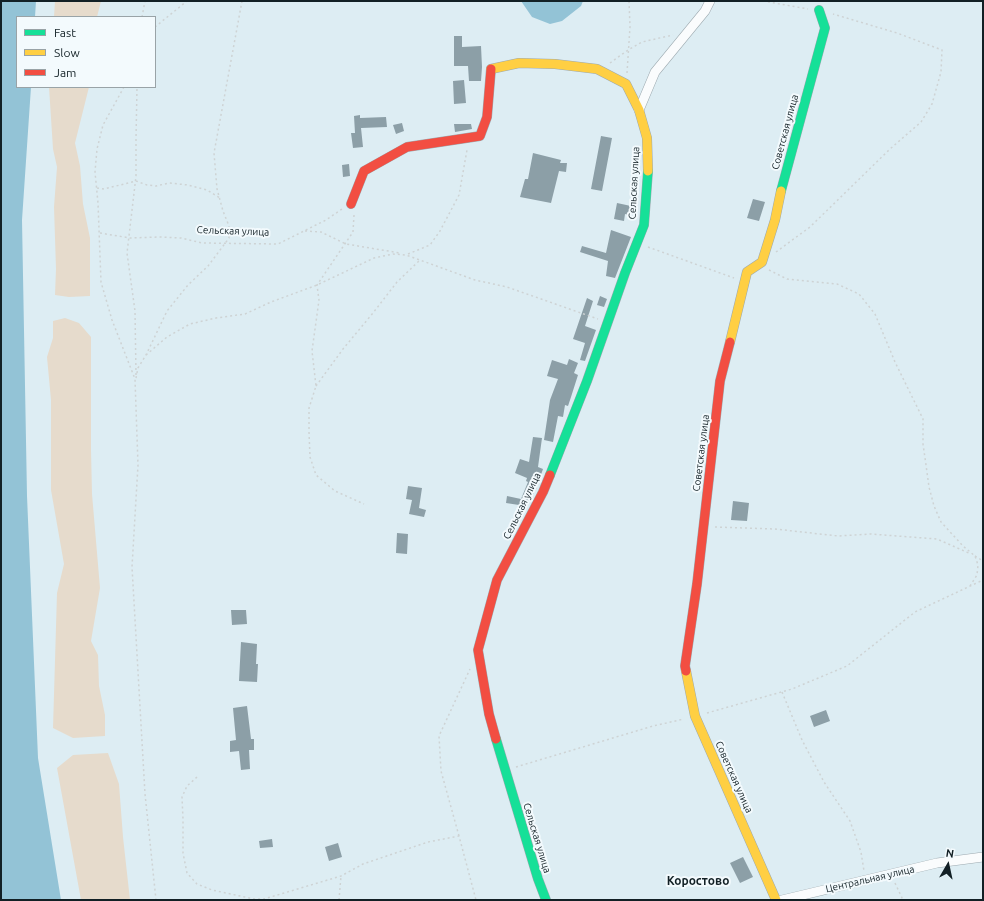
<!DOCTYPE html>
<html>
<head>
<meta charset="utf-8">
<style>
	body { margin:0 }
	#map { position:relative; width:984px; height:901px; overflow:hidden; background:#ddedf3; font-family:Ubuntu,sans-serif }
	canvas { display:block }
	.frame { position:absolute; inset:0; border:2px solid #122025; pointer-events:none }
	.legend { position:absolute; left:16px; top:16px; width:140px; height:72px; box-sizing:border-box; background:#f3fafd; border:1px solid #99a3a7; margin:0; padding:5px 7px; list-style:none; font-size:12px; color:#122025 }
	.legend li { display:flex; align-items:center; gap:8px; height:20px }
	.legend b { width:20px; border:1px solid #99a3a7 }
	.north { position:absolute; left:928px; top:845px; width:40px; height:40px; -webkit-text-stroke:3px #f3fafd; paint-order:stroke; rotate:9deg; font-size:11px; font-weight:700; line-height:16px; text-align:center; color:#122025 }
	.north::after { content:''; display:block; margin:auto; width:14px; height:18px; background:#122025; clip-path:polygon(50% 0,100% 100%,50% 72%,0 100%) }
</style>
</head>
<body>
<div id="map">
<canvas width="984" height="901"></canvas>
<div class="frame"></div>
<ul class="legend">
<li><b style="height:5px;background:#16e098"></b>Fast</li>
<li><b style="height:5px;background:#ffcf43"></b>Slow</li>
<li><b style="height:5px;background:#f24e42"></b>Jam</li>
</ul>
<div class="north">N</div>
</div>
<script>
const c = document.querySelector('canvas').getContext('2d');
c.lineJoin = 'round';
function paint(path, color) {
  c.fillStyle = color;
  c.fill(path, 'evenodd');
}
function shape(rows) {
  const path = new Path2D();
  for (const r of rows) {
    path.moveTo(r[0], r[1]);
    for (let i = 2; i < r.length; i += 2) path.lineTo(r[i], r[i + 1]);
  }
  return path;
}
function strokePath(path, color, width, dash) {
  c.strokeStyle = color;
  c.lineWidth = width;
  c.lineCap = dash ? 'butt' : 'round';
  c.setLineDash(dash || []);
  c.stroke(path);
}
function drawText(font, color, halo, rows, align = 'center') {
  c.font = font + ' Ubuntu,sans-serif';
  c.lineWidth = 4;
  c.setLineDash([]);
  c.textBaseline = 'middle';
  c.strokeStyle = halo;
  c.fillStyle = color;
  for (const [text, x, y, turn = 0] of rows) {
    c.save();
    c.translate(x, y);
    c.rotate((+turn || 0) * Math.PI / 180);
    c.textAlign = isNaN(turn) ? turn : align;
    if (halo) c.strokeText(text, 0, 0);
    c.fillText(text, 0, 0);
    c.restore();
  }
}
const green = shape([
	[55,1,101,1,97,17,54,17],
	[49,87,89,87,75,143,80,166,83,204,90,238,90,296,69,297,55,295,56,269,54,207,57,167,53,149],
	[65,318,79,323,91,337,91,450,92,494,100,588,91,641,98,655,99,686,105,715,105,736,73,738,53,728,57,593,64,564,51,490,51,400,47,357,53,338,53,321],
	[108,753,119,784,123,837,130,900,81,900,57,768,73,755]
]);
const water = shape([
	[1,1,36,1,35,17,17,17,17,87,31,87,22,220,27,496,38,758,61,900,1,900],
	[521,1,583,1,581,6,562,21,550,24,532,17]
]);
const building = shape([
	[454,36,462,36,462,47,481,46,482,67,481,81,469,81,468,66,454,66],
	[464,80,466,103,454,104,453,81],
	[360,115,360,118,386,117,387,127,361,128,363,147,353,148,351,133,355,133,354,116],
	[402,123,404,131,396,134,393,125],
	[454,124,471,124,472,129,455,132],
	[601,136,612,138,602,191,591,189],
	[533,153,561,160,560,163,567,163,566,172,559,171,551,203,520,197,525,179,528,179],
	[349,164,350,176,343,177,342,165],
	[753,199,765,202,759,221,747,218],
	[617,203,631,206,629,215,625,214,624,221,614,219],
	[611,230,631,237,615,278,606,276,608,261,580,252,582,246,606,253],
	[600,296,607,299,604,307,597,305],
	[587,298,593,301,585,326,596,330,585,361,580,360,585,343,573,339],
	[569,359,578,363,574,373,578,375,571,397,568,406,565,405,563,417,558,416,553,442,544,440,550,400,558,379,547,376,552,360,567,365],
	[533,437,542,438,538,467,543,469,536,489,524,511,517,508,519,505,506,503,507,496,521,499,528,482,526,481,527,478,515,473,520,459,529,462],
	[408,486,422,488,419,508,426,510,424,517,409,514,412,500,406,499],
	[733,501,749,503,747,521,731,520],
	[397,533,408,534,407,554,396,553],
	[231,610,246,610,247,624,232,625],
	[241,642,257,644,256,664,258,664,257,682,239,681],
	[247,706,251,739,254,739,254,750,249,750,250,769,241,770,239,751,230,752,230,741,236,740,233,708],
	[826,710,830,721,814,727,810,716],
	[272,839,273,847,260,848,259,841],
	[338,843,342,857,329,861,325,847],
	[743,857,753,877,740,883,730,863]
]);
const path = shape([
	[763,1,808,9],
	[142,17,145,1],
	[155,27,187,1],
	[610,63,628,50,642,42,673,35],
	[627,73,630,27,629,1],
	[124,87,103,125,97,149,95,172,98,203,101,282,112,320,135,379,138,465,132,567,145,794,156,900],
	[97,188,104,189,136,181,147,185,156,186,169,183,188,185,207,190,220,198],
	[354,215,353,232,317,285,319,300,312,351,316,386,309,408,309,432,310,457,316,475,335,491,364,504],
	[305,231,321,232,346,244,400,253],
	[100,233,130,238,159,237,181,238,202,243,278,244,326,220,342,209],
	[648,247,734,278],
	[776,252,810,227,890,149,921,122,932,104,941,72,942,50,897,33,833,14],
	[408,254,430,245,440,231,459,195,467,150],
	[769,270,787,279,837,284,859,294,875,314,895,362,923,419,923,444,926,465,929,487,934,506,941,522,963,546,975,556,978,565,977,575,970,586],
	[146,355,167,337,190,324,216,318,245,314,271,302,317,285,374,258,393,254,406,255,475,280,507,287,598,319],
	[136,375,135,311,127,253,136,176,136,139,137,87],
	[136,378,138,368,146,355,167,311,188,285,208,266,229,238,229,226,223,211,217,189,214,153,242,1],
	[316,386,343,349,373,313,397,282,420,260],
	[715,527,775,529,838,536,871,534,937,539,971,554],
	[975,556,983,561],
	[782,692,802,740,824,782,850,821,861,852,864,871],
	[707,713,792,689,847,666,915,612,983,580],
	[516,767,653,726,684,719],
	[197,777,187,786,182,797,183,819,183,853,187,873,197,884,212,890,254,899,264,899,341,876,363,864,428,842,459,836,476,900],
	[459,836,441,771,439,736,470,669],
	[895,883,903,900],
	[339,900,341,876]
]);
const street = shape([
	[639,110,655,72,705,11,710,1],
	[782,900,937,863,983,857]
]);
const fast = shape([
	[781,191,825,28,819,10],
	[550,475,587,381,625,273,644,225,648,171],
	[496,739,538,879,546,900]
]);
const slow = shape([
	[491,69,519,63,555,64,597,69,626,84,639,110,647,138,648,171],
	[730,342,747,272,762,262,775,220,781,191],
	[686,671,695,716,776,900]
]);
const jam = shape([
	[351,204,364,171,407,147,480,136,487,117,491,69],
	[686,671,685,666,697,584,720,381,730,342],
	[496,739,489,714,478,650,497,580,543,492,550,475]
]);
const streetNames = [
	["Советская улица",785,132,-75],
	["Сельская улица",634,183,-87],
	["Сельская улица",233,231,2],
	["Советская улица",701,453,-83],
	["Сельская улица",522,506,-64],
	["Советская улица",734,777,66],
	["Сельская улица",537,838,73],
	["Центральная улица",870,879,-13]
];
const quarterNames = [
	["Коростово",698,881]
];
paint(green, '#e6dbcc');
paint(water, '#93c3d6');
paint(building, '#8c9fa7');
strokePath(street, '#9ca9af', 10);
strokePath(fast, '#9ca9af', 10);
strokePath(slow, '#9ca9af', 10);
strokePath(jam, '#9ca9af', 10);
strokePath(path, '#ced3d4', 1.5, [2, 3]);
strokePath(street, '#fafcfd', 9);
strokePath(fast, '#16e098', 9);
strokePath(slow, '#ffcf43', 9);
strokePath(jam, '#f24e42', 9);
drawText('10px', '#122025', '#f3fafd', streetNames);
drawText('bold 12px', '#122025', '#f3fafd', quarterNames);
</script>
</body>
</html>
